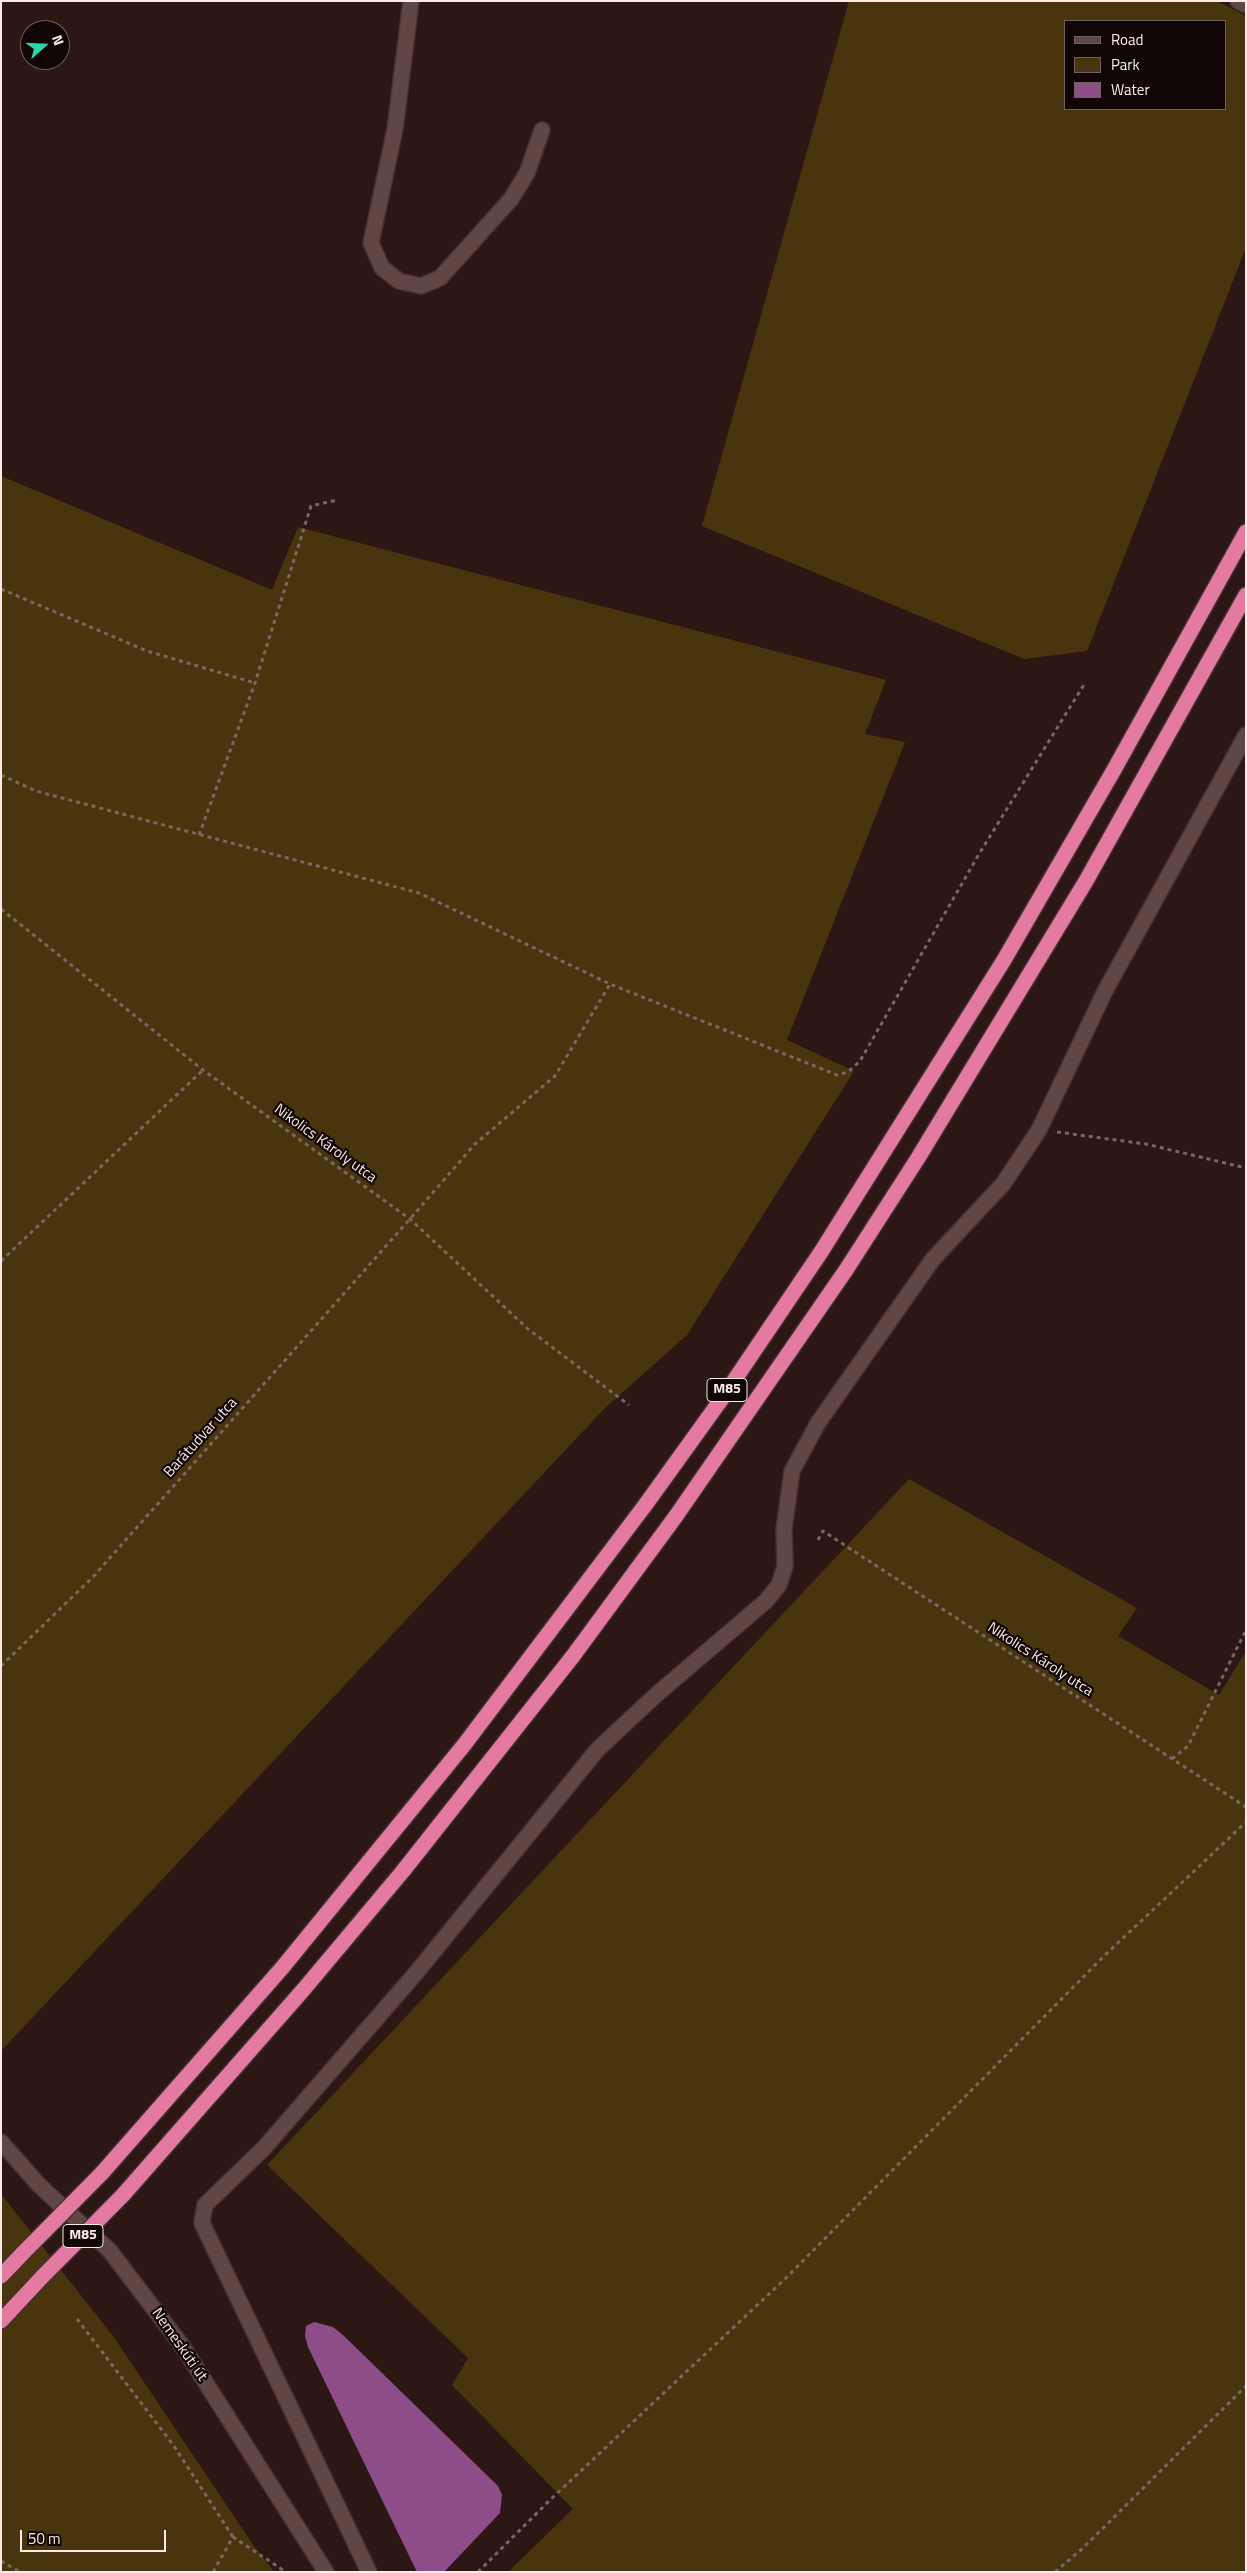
<!DOCTYPE html>
<html>
<head>
<meta charset="utf-8">
<style>
	body { margin:0 }
	#map { position:relative; width:1247px; height:2573px; overflow:hidden; background:#2d1715; font-family:"Titillium Web",sans-serif }
	canvas { display:block }
	.frame { position:absolute; inset:0; border:2px solid #fcebe9; pointer-events:none }
	.legend { position:absolute; left:1064px; top:20px; width:162px; height:90px; box-sizing:border-box; background:#0f0605; border:1px solid #6e6260; margin:0; padding:6px 9px; list-style:none; font-size:15px; color:#fcebe9 }
	.legend li { display:flex; align-items:center; gap:10px; height:25px }
	.legend b { width:25px; border:1px solid #6e6260 }
	.north { position:absolute; left:20px; top:20px; width:50px; height:50px; box-sizing:border-box; background:#0f0605; border:1px solid #6e6260; border-radius:50%; rotate:70deg; font-size:14px; font-weight:700; line-height:20px; text-align:center; color:#fcebe9 }
	.north::after { content:''; display:block; margin:auto; width:18px; height:22px; background:#30d4a9; clip-path:polygon(50% 0,100% 100%,50% 72%,0 100%) }
	.scale { position:absolute; left:20px; top:2530px; width:146px; height:22px; box-sizing:border-box; border:2px solid #fcebe9; border-top:0; padding-left:6px; font-size:15px; line-height:18px; white-space:nowrap; color:#fcebe9; -webkit-text-stroke:4px #0f0605; paint-order:stroke }
</style>
</head>
<body>
<div id="map">
<canvas width="1247" height="2573"></canvas>
<div class="frame"></div>
<ul class="legend">
<li><b style="height:6px;background:#614744"></b>Road</li>
<li><b style="height:14px;background:#48350d"></b>Park</li>
<li><b style="height:14px;background:#8c4d89"></b>Water</li>
</ul>
<div class="north">N</div>
<div class="scale">50 m</div>
</div>
<script>
const c = document.querySelector('canvas').getContext('2d');
c.lineJoin = 'round';
function paint(path, color) {
  c.fillStyle = color;
  c.fill(path, 'evenodd');
}
function shape(rows) {
  const path = new Path2D();
  for (const r of rows) {
    path.moveTo(r[0], r[1]);
    for (let i = 2; i < r.length; i += 2) path.lineTo(r[i], r[i + 1]);
  }
  return path;
}
function strokePath(path, color, width, dash) {
  c.strokeStyle = color;
  c.lineWidth = width;
  c.lineCap = dash ? 'butt' : 'round';
  c.setLineDash(dash || []);
  c.stroke(path);
}
function drawText(font, color, halo, rows, align = 'center') {
  c.font = font + ' "Titillium Web",sans-serif';
  c.lineWidth = 4.5;
  c.setLineDash([]);
  c.textBaseline = 'middle';
  c.strokeStyle = halo;
  c.fillStyle = color;
  for (const [text, x, y, turn = 0] of rows) {
    c.save();
    c.translate(x, y);
    c.rotate((+turn || 0) * Math.PI / 180);
    c.textAlign = isNaN(turn) ? turn : align;
    if (halo) c.strokeText(text, 0, 0);
    c.fillText(text, 0, 0);
    c.restore();
  }
}
const green = shape([
	[849,1,1217,1,1246,16,1246,248,1087,651,1024,659,702,526],
	[1226,21,1226,109,1066,109,1066,21],
	[1,476,272,590,298,527,886,680,865,734,905,742,787,1040,854,1071,687,1335,604,1409,1,2051],
	[909,1479,1137,1608,1118,1636,1219,1695,1246,1651,1246,2572,508,2572,573,2509,452,2385,468,2358,267,2165],
	[1,2194,113,2336,254,2546,274,2572,1,2572]
]);
const water = shape([
	[314,2322,333,2327,344,2336,498,2486,502,2495,500,2513,444,2572,417,2572,415,2568,308,2347,305,2336,306,2326]
]);
const path = shape([
	[1,589,147,651,255,683],
	[1,775,36,791,419,893,610,984,837,1075,848,1072,860,1061,979,854,1085,683],
	[199,835,255,683,311,506,337,500],
	[1,909,203,1070,410,1219,528,1329,629,1405],
	[1057,1132,1146,1144,1246,1168],
	[1,1261,203,1070],
	[818,1540,823,1531,1246,1807],
	[1,1666,93,1577,410,1219,475,1144,555,1076,610,984],
	[1172,1759,1188,1746,1246,1630],
	[77,2319,174,2446,233,2537],
	[1,2561,20,2572],
	[213,2572,233,2537,286,2572],
	[478,2572,551,2499,785,2279,1103,1957,1246,1822],
	[1055,2572,1082,2549,1246,2386]
]);
const minor = shape([
	[411,1,395,129,371,243,382,268,399,281,421,286,440,278,511,199,527,173,542,130],
	[1238,1,1246,5],
	[1,2142,39,2185,110,2251,183,2347,326,2572],
	[369,2572,202,2223,205,2205,264,2148,416,1973,598,1749,657,1694,766,1601,779,1585,785,1566,784,1529,792,1471,818,1423,933,1259,1003,1184,1039,1130,1105,991,1246,735]
]);
const highway = shape([
	[102,2173,282,1968,464,1745,646,1504,723,1397,821,1252,1004,960,1115,768,1246,532],
	[123,2195,304,1989,403,1871,573,1656,676,1516,846,1270,918,1158,1086,881,1246,595],
	[1,2276,22,2254],
	[1,2321,43,2276]
]);
const highwayBridge = shape([
	[22,2254,102,2173],
	[43,2276,123,2195]
]);
const shields = [
	[727,1390,40],
	[83,2236,40]
];
const shieldNames = [
	["M85",727,1390],
	["M85",83,2236]
];
const streetNames = [
	["Nikolics Károly utca",325,1144,36],
	["Barátudvar utca",201,1438,-48],
	["Nikolics Károly utca",1040,1660,33],
	["Nemeskúti út",179,2345,55]
];
paint(green, '#48350d');
paint(water, '#8c4d89');
strokePath(minor, '#433131', 18);
strokePath(highway, '#433131', 18);
strokePath(path, '#7a6664', 3, [4, 4]);
strokePath(minor, '#614744', 15);
strokePath(highway, '#e479a1', 15);
strokePath(highwayBridge, '#433131', 18, []);
strokePath(highwayBridge, '#e479a1', 15);
for (const [x, y, w] of shields) {
  const box = new Path2D();
  box.roundRect(x - w / 2, y - 11.5, w, 23, 4);
  c.fillStyle = '#0f0605';
  c.fill(box);
  strokePath(box, '#fcebe9', 1);
}
drawText('bold 14px', '#fcebe9', null, shieldNames);
drawText('15px', '#fcebe9', '#0f0605', streetNames);
</script>
</body>
</html>
